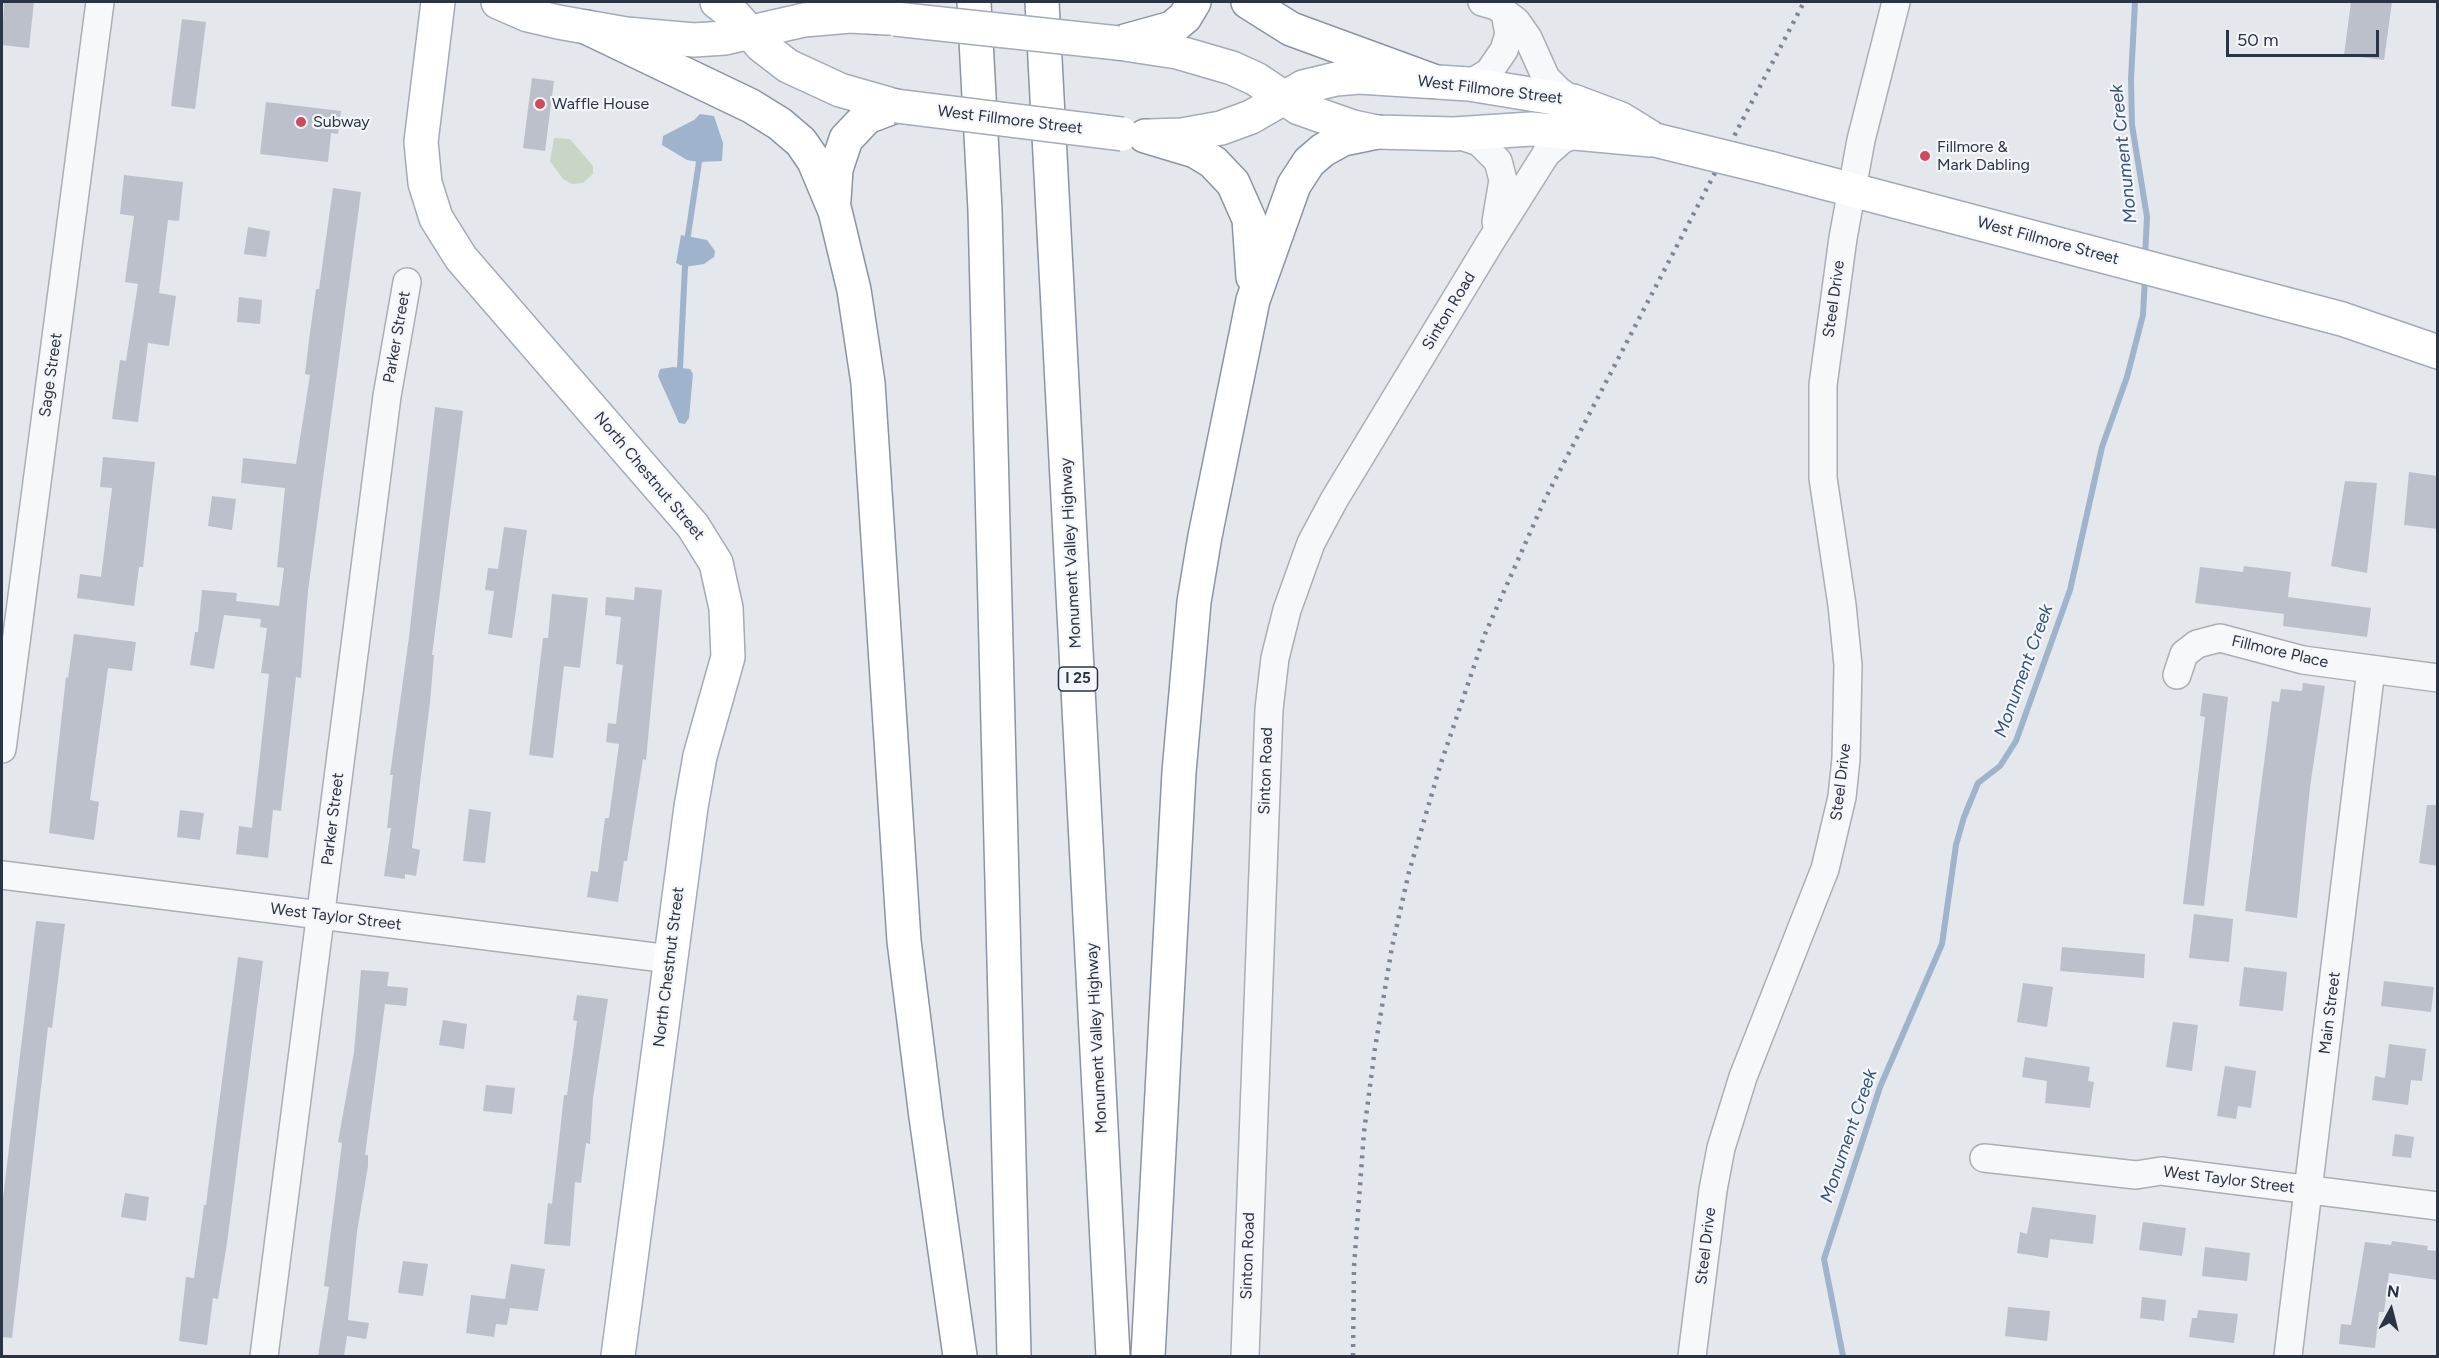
<!DOCTYPE html>
<html>
<head>
<meta charset="utf-8">
<style>
	body { margin:0 }
	#map { position:relative; width:2439px; height:1358px; overflow:hidden; background:#e4e7ec; font-family:Figtree,sans-serif }
	canvas { display:block }
	.frame { position:absolute; inset:0; border:3px solid #2b3445; pointer-events:none }
	.north { position:absolute; left:2361px; top:1280px; width:60px; height:60px; -webkit-text-stroke:4px #f4f6f9; paint-order:stroke; rotate:7deg; font-size:16px; font-weight:700; line-height:24px; text-align:center; color:#2b3445 }
	.north::after { content:''; display:block; margin:auto; width:21px; height:27px; background:#2b3445; clip-path:polygon(50% 0,100% 100%,50% 72%,0 100%) }
	.scale { position:absolute; left:2226px; top:30px; width:153px; height:27px; box-sizing:border-box; border:3px solid #2b3445; border-top:0; padding-left:8px; font-size:18px; line-height:21px; white-space:nowrap; color:#2b3445; -webkit-text-stroke:4px #f4f6f9; paint-order:stroke }
</style>
</head>
<body>
<div id="map">
<canvas width="2439" height="1358"></canvas>
<div class="frame"></div>
<div class="north">N</div>
<div class="scale">50 m</div>
</div>
<script>
const c = document.querySelector('canvas').getContext('2d');
c.lineJoin = 'round';
function paint(path, color) {
  c.fillStyle = color;
  c.fill(path, 'evenodd');
}
function shape(rows) {
  const path = new Path2D();
  for (const r of rows) {
    path.moveTo(r[0], r[1]);
    for (let i = 2; i < r.length; i += 2) path.lineTo(r[i], r[i + 1]);
  }
  return path;
}
function strokePath(path, color, width, dash) {
  c.strokeStyle = color;
  c.lineWidth = width;
  c.lineCap = dash ? 'butt' : 'round';
  c.setLineDash(dash || []);
  c.stroke(path);
}
function drawText(font, color, halo, rows, align = 'center') {
  c.font = font + ' Figtree,sans-serif';
  c.lineWidth = 4.5;
  c.setLineDash([]);
  c.textBaseline = 'middle';
  c.strokeStyle = halo;
  c.fillStyle = color;
  for (const [text, x, y, turn = 0] of rows) {
    c.save();
    c.translate(x, y);
    c.rotate((+turn || 0) * Math.PI / 180);
    c.textAlign = isNaN(turn) ? turn : align;
    if (halo) c.strokeText(text, 0, 0);
    c.fillText(text, 0, 0);
    c.restore();
  }
}
const green = shape([
	[554,138,570,139,593,166,593,174,583,183,572,184,563,179,550,161]
]);
const water = shape([
	[700,114,714,116,723,143,722,161,699,162,687,160,662,145,663,136,694,120],
	[681,235,707,240,715,251,714,257,704,264,685,267,676,263],
	[673,367,690,369,693,374,689,418,685,424,679,423,658,376,660,369]
]);
const stream = shape([
	[2135,2,2131,79,2132,125,2147,217,2145,258],
	[688,235,699,162],
	[680,368,685,267],
	[1843,1356,1824,1259,1880,1087,1942,944,1956,845,1964,817,1978,783,2000,766,2016,741,2070,590,2102,447,2127,377,2143,315,2145,277]
]);
const building = shape([
	[4,2,34,2,29,48,2,45],
	[2351,2,2392,2,2384,60,2344,55],
	[182,19,206,22,195,109,171,106],
	[532,78,554,81,545,151,523,148],
	[266,102,341,111,338,134,331,133,328,162,260,154],
	[124,175,183,182,179,221,168,220,159,293,176,296,169,346,148,343,138,422,112,419,120,360,126,361,138,284,125,282,134,216,120,214],
	[333,188,361,192,308,591,301,678,296,677,281,811,273,810,268,858,236,854,239,826,252,828,269,674,261,673,267,628,260,627,261,619,224,615,214,669,190,665,195,632,198,632,202,590,237,593,236,601,279,606,284,568,277,567,285,488,241,483,243,458,296,464,310,375,305,374,309,340,316,289,319,289],
	[248,227,270,231,266,257,244,254],
	[239,297,262,300,260,324,237,322],
	[435,407,463,411,432,655,434,655,430,702,412,848,420,850,416,876,405,874,405,879,384,876,391,828,387,828,393,775,390,775,409,637],
	[103,457,155,462,143,567,139,567,134,606,77,598,80,574,101,577,112,488,100,487],
	[2409,472,2438,476,2438,529,2404,525],
	[2345,481,2377,483,2367,573,2331,566],
	[212,496,236,499,232,530,208,526],
	[504,527,527,530,512,638,488,634,494,591,485,590,488,568,498,569],
	[2244,566,2291,572,2288,597,2371,608,2367,637,2283,626,2284,614,2195,603,2200,567,2243,572],
	[635,587,662,590,646,760,643,759,627,861,624,861,618,902,587,897,591,871,598,872,605,818,609,818,619,744,606,742,608,723,616,724,623,665,616,664,621,617,605,615,606,597,634,600],
	[552,594,588,598,580,668,564,666,553,758,529,755,543,638,548,638],
	[74,634,136,642,132,671,108,668,90,800,99,802,94,840,49,833,66,677,68,678],
	[2303,683,2325,686,2310,787,2297,918,2245,911,2272,701,2279,702,2281,689,2302,691],
	[2203,693,2228,697,2204,906,2183,904,2205,717,2200,716],
	[2427,805,2438,805,2438,866,2419,863],
	[469,809,491,812,485,863,463,861],
	[180,810,204,813,200,840,177,837],
	[2194,914,2233,919,2229,962,2189,958],
	[36,921,65,924,52,1028,48,1027,12,1338,2,1337,2,1207],
	[2062,947,2145,954,2144,978,2060,971],
	[238,957,263,961,227,1243,218,1299,213,1298,207,1345,179,1341,186,1277,194,1278,204,1205,206,1205],
	[2244,967,2287,972,2283,1011,2239,1006],
	[361,970,389,972,387,986,408,988,406,1006,385,1004,365,1155,368,1155,368,1166,357,1232,348,1320,369,1323,366,1339,347,1336,344,1356,318,1356,329,1287,324,1286,342,1143,338,1142,354,1052],
	[2384,981,2434,987,2431,1012,2381,1006],
	[2023,983,2053,987,2047,1027,2017,1022],
	[577,995,608,999,593,1098,590,1144,586,1143,581,1183,575,1182,570,1246,544,1244,548,1203,552,1204,564,1095,567,1095,577,1021,573,1020],
	[443,1020,467,1024,464,1049,439,1045],
	[2173,1022,2198,1025,2192,1071,2166,1067],
	[2389,1044,2426,1049,2422,1081,2411,1080,2408,1105,2372,1100,2375,1076,2385,1078],
	[2025,1057,2090,1067,2088,1081,2094,1082,2090,1108,2045,1103,2047,1081,2022,1077],
	[2225,1066,2256,1071,2251,1108,2238,1106,2236,1119,2217,1116],
	[486,1085,515,1088,512,1114,483,1111],
	[2395,1134,2414,1137,2411,1158,2392,1156],
	[125,1193,149,1197,146,1221,121,1217],
	[2032,1207,2096,1215,2093,1244,2050,1239,2048,1258,2017,1253,2020,1232,2027,1234],
	[2143,1222,2186,1228,2182,1256,2139,1250],
	[2392,1241,2428,1246,2427,1250,2438,1251,2438,1280,2389,1273,2384,1312,2379,1312,2375,1348,2339,1344,2341,1324,2351,1325,2365,1242,2391,1245],
	[2205,1247,2250,1253,2247,1281,2202,1276],
	[403,1261,428,1264,423,1296,398,1293],
	[511,1264,545,1269,538,1311,510,1308,507,1325,496,1324,494,1337,466,1333,471,1295,505,1299],
	[2142,1297,2166,1300,2164,1321,2140,1318],
	[2008,1307,2050,1311,2047,1341,2005,1336],
	[2198,1310,2238,1314,2234,1343,2189,1337,2192,1318,2197,1318]
]);
const minor = shape([
	[1482,2,1496,6,1516,21,1528,38,1546,78,1559,91,1573,101],
	[1469,84,1489,72,1504,50,1509,34,1505,13],
	[1455,134,1479,142,1498,161,1503,180,1496,222],
	[2177,675,2184,654,2197,644,2220,638,2303,660,2438,678],
	[2,749,100,2],
	[2,875,670,959],
	[1984,1158,2136,1175,2161,1171,2438,1206],
	[264,1356,387,396,407,282],
	[1245,1356,1269,709,1275,658,1287,610,1311,543,1334,500,1491,241,1546,154,1563,139,1578,134],
	[1692,1356,1713,1190,1721,1148,1743,1077,1825,869,1842,797,1846,759,1848,665,1842,605,1823,478,1823,385,1843,238,1861,140,1896,2],
	[2288,1356,2371,669]
]);
const major = shape([
	[438,2,421,142,425,183,436,218,461,258,693,526,716,563,726,608,728,657,700,756,691,807,618,1356],
	[498,2,528,15,558,22,626,34,694,40,725,38,804,20,850,16,887,18],
	[717,2,735,16,762,46,788,66,840,90,896,106],
	[1118,43,1177,52,1232,68,1256,79,1299,108,1353,127,1377,132,1454,134,1531,129,1651,140],
	[1149,136,1182,135,1221,128,1251,117,1303,87,1336,79,1359,77,1469,84,1573,101,1621,119,1655,140],
	[1769,168,2342,319,2438,352]
]);
const highway = shape([
	[851,2,873,17],
	[974,2,985,210,1014,1356],
	[1042,2,1113,1356],
	[1248,2,1291,29,1433,81],
	[586,27,751,106,780,124,801,142,814,161,835,211,854,290,868,383,904,941,926,1117,960,1356],
	[1118,43,1172,28,1185,17,1194,2],
	[1145,136,1195,151,1213,162,1233,183,1249,219,1253,277],
	[834,200,836,169,846,139,867,117,896,106],
	[1148,1356,1179,772,1194,602,1205,536,1253,300,1294,185,1309,162,1323,150,1343,139,1377,132]
]);
const rail = shape([
	[1353,1356,1354,1267,1364,1132,1375,1048,1392,947,1409,872,1440,766,1485,634,1545,499,1804,2]
]);
const majorBridge = shape([
	[895,19,1118,43],
	[896,106,1122,134],
	[1655,140,1769,168]
]);
const markers = [
	[540,104,6,"#d1495b"],
	[301,122,6,"#d1495b"],
	[1925,156,6,"#d1495b"]
];
const shields = [
	[1078,679,39]
];
const shieldNames = [
	["I 25",1078,679]
];
const streetNames = [
	["West Fillmore Street",1490,90,7],
	["West Fillmore Street",1010,120,7],
	["West Fillmore Street",2048,241,15],
	["Steel Drive",1834,299,-82],
	["Sinton Road",1449,311,-59],
	["Parker Street",397,337,-80],
	["Sage Street",51,375,-82],
	["North Chestnut Street",649,476,50],
	["Monument Valley Highway",1071,553,-93],
	["Fillmore Place",2280,652,13],
	["Sinton Road",1266,771,-88],
	["Steel Drive",1841,782,-83],
	["Parker Street",333,819,-83],
	["West Taylor Street",336,917,7],
	["North Chestnut Street",669,967,-83],
	["Main Street",2330,1013,-83],
	["Monument Valley Highway",1097,1038,-93],
	["West Taylor Street",2229,1180,7],
	["Steel Drive",1706,1246,-83],
	["Sinton Road",1248,1256,-88]
];
const poiNames = [
	["Waffle House",552,104],
	["Subway",313,122],
	["Fillmore &",1937,147],
	["Mark Dabling",1937,165]
];
const waterNames = [
	["Monument Creek",2124,154,-96],
	["Monument Creek",2024,671,-70],
	["Monument Creek",1849,1136,-71]
];
paint(green, '#c9d6c5');
paint(water, '#9fb4cc');
strokePath(stream, '#9fb4cc', 6);
paint(building, '#bbc0ca');
strokePath(minor, '#a9aeb7', 30);
strokePath(major, '#a3abb8', 36);
strokePath(highway, '#8b94a3', 36);
strokePath(minor, '#f7f8fa', 27);
strokePath(major, '#fff', 33);
strokePath(highway, '#fff', 33);
strokePath(rail, '#7d8696', 4.5, [3, 6]);
strokePath(majorBridge, '#a3abb8', 36, []);
strokePath(majorBridge, '#fff', 33);
for (const [x, y, r, color] of markers) {
  const dot = new Path2D();
  dot.arc(x, y, r, 0, 2 * Math.PI);
  c.fillStyle = color;
  c.fill(dot);
  strokePath(dot, '#f4f6f9', 2);
}
for (const [x, y, w] of shields) {
  const box = new Path2D();
  box.roundRect(x - w / 2, y - 12, w, 24, 4.5);
  c.fillStyle = '#f4f6f9';
  c.fill(box);
  strokePath(box, '#2b3445', 1.5);
}
drawText('bold 15px', '#2b3445', null, shieldNames);
drawText('16px', '#2b3445', '#f4f6f9', streetNames);
drawText('16px', '#2b3445', '#f4f6f9', poiNames, 'left');
drawText('italic 18px', '#34527a', '#f4f6f9', waterNames);
</script>
</body>
</html>
